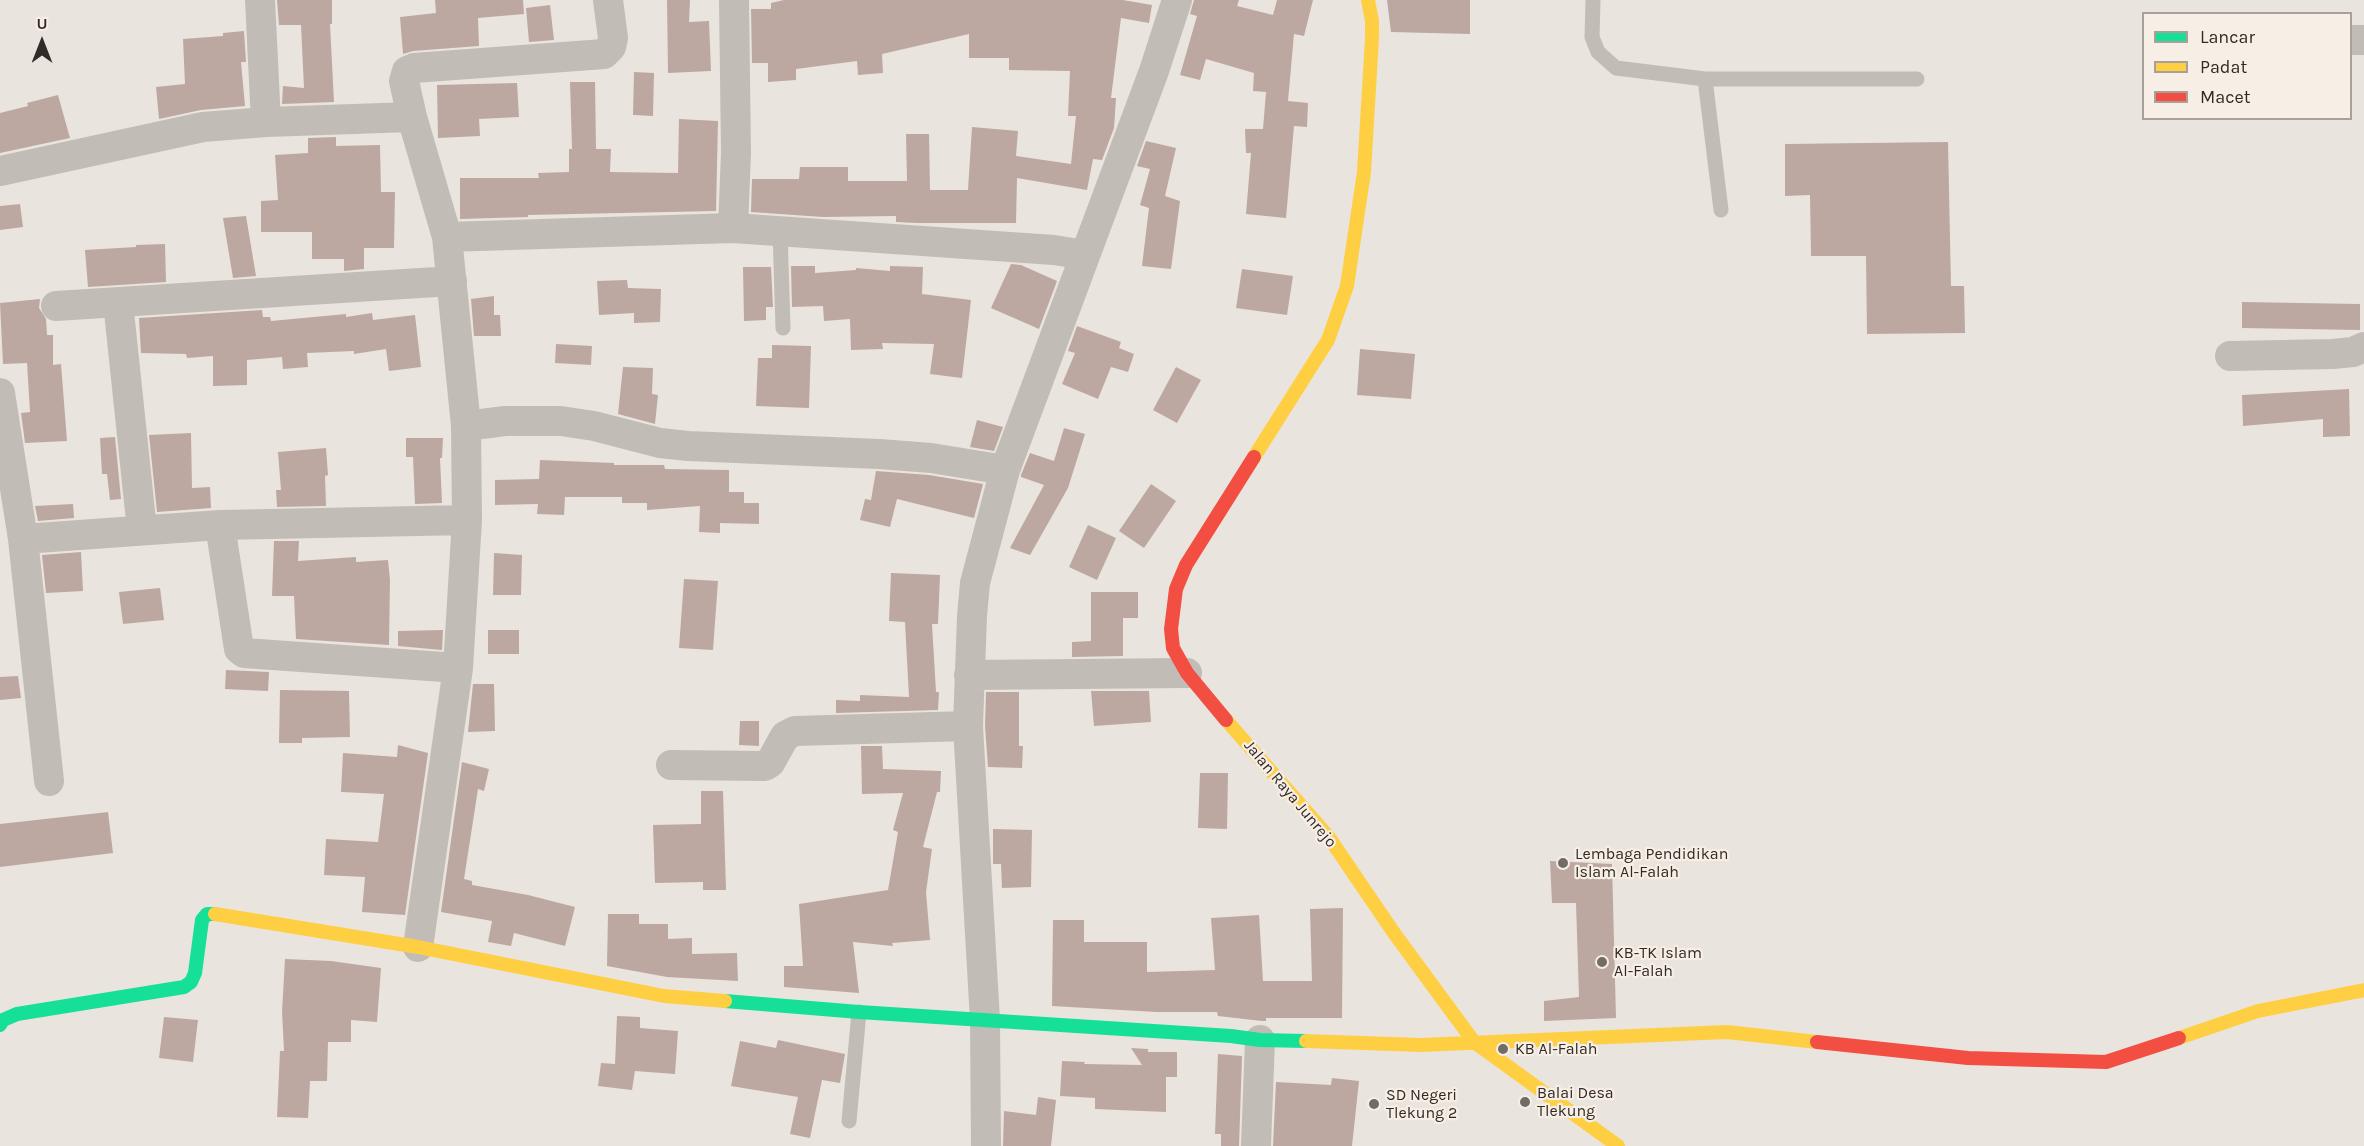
<!DOCTYPE html>
<html>
<head>
<meta charset="utf-8">
<style>
	body { margin:0 }
	#map { position:relative; width:2364px; height:1146px; overflow:hidden; background:#eae4de; font-family:Karla,sans-serif }
	canvas { display:block }
	.legend { position:absolute; left:2142px; top:12px; width:210px; height:108px; box-sizing:border-box; background:#f7eee5; border:2px solid #a8a099; margin:0; padding:8px 10px; list-style:none; font-size:18px; color:#322a26 }
	.legend li { display:flex; align-items:center; gap:12px; height:30px }
	.legend b { width:30px; border:2px solid #a8a099 }
	.north { position:absolute; left:12px; top:12px; width:60px; height:60px; -webkit-text-stroke:4px #f7eee5; paint-order:stroke; rotate:0deg; font-size:16px; font-weight:700; line-height:24px; text-align:center; color:#322a26 }
	.north::after { content:''; display:block; margin:auto; width:21px; height:27px; background:#322a26; clip-path:polygon(50% 0,100% 100%,50% 72%,0 100%) }
</style>
</head>
<body>
<div id="map">
<canvas width="2364" height="1146"></canvas>
<ul class="legend">
<li><b style="height:8px;background:#16e098"></b>Lancar</li>
<li><b style="height:8px;background:#ffcf43"></b>Padat</li>
<li><b style="height:8px;background:#f24e42"></b>Macet</li>
</ul>
<div class="north">U</div>
</div>
<script>
const c = document.querySelector('canvas').getContext('2d');
c.lineJoin = 'round';
function paint(path, color) {
  c.fillStyle = color;
  c.fill(path, 'evenodd');
}
function shape(rows) {
  const path = new Path2D();
  for (const r of rows) {
    path.moveTo(r[0], r[1]);
    for (let i = 2; i < r.length; i += 2) path.lineTo(r[i], r[i + 1]);
  }
  return path;
}
function strokePath(path, color, width, dash) {
  c.strokeStyle = color;
  c.lineWidth = width;
  c.lineCap = dash ? 'butt' : 'round';
  c.setLineDash(dash || []);
  c.stroke(path);
}
function drawText(font, color, halo, rows, align = 'center') {
  c.font = font + ' Karla,sans-serif';
  c.lineWidth = 4.5;
  c.setLineDash([]);
  c.textBaseline = 'middle';
  c.strokeStyle = halo;
  c.fillStyle = color;
  for (const [text, x, y, turn = 0] of rows) {
    c.save();
    c.translate(x, y);
    c.rotate((+turn || 0) * Math.PI / 180);
    c.textAlign = isNaN(turn) ? turn : align;
    if (halo) c.strokeText(text, 0, 0);
    c.fillText(text, 0, 0);
    c.restore();
  }
}
const building = shape([
	[277,0,332,0,332,24,330,24,334,102,282,104,283,86,304,88,301,25,279,25],
	[435,0,523,0,524,14,478,18,479,46,413,51,403,54,400,17,436,13],
	[667,0,690,0,689,22,709,21,711,71,668,73],
	[784,0,1123,0,1152,5,1149,23,1121,18,1111,98,1116,98,1114,128,1102,160,1093,159,1087,190,1017,178,1016,223,916,223,896,222,896,216,823,217,751,212,752,179,799,179,800,167,848,167,848,181,907,181,906,134,929,134,930,190,968,190,972,127,1018,131,1016,156,1071,164,1076,116,1068,116,1070,71,1009,70,1009,58,969,58,969,34,882,54,883,73,858,75,857,61,796,69,796,80,768,82,768,63,752,63,751,9,771,9,771,3],
	[1194,0,1239,0,1237,6,1273,15,1277,0,1313,0,1304,36,1294,34,1288,101,1308,103,1307,127,1294,126,1286,218,1246,214,1251,153,1246,153,1245,129,1263,129,1266,92,1253,91,1254,73,1206,59,1200,80,1180,75,1197,16,1190,14],
	[1387,0,1470,0,1470,34,1391,32],
	[550,5,554,40,529,42,526,8],
	[244,31,246,62,241,62,245,106,201,110,159,119,156,87,185,84,183,39,223,36,223,33],
	[634,72,654,73,653,116,633,115],
	[570,82,595,82,596,149,611,149,610,172,678,173,679,119,718,121,716,211,528,215,528,217,460,219,460,178,539,178,538,173,569,172,569,149,572,149],
	[517,83,519,117,479,119,480,136,438,138,437,85],
	[58,95,70,138,0,153,0,113,28,106,27,103],
	[336,137,336,146,380,145,381,192,395,192,394,248,364,248,364,269,344,271,344,259,312,259,312,232,261,232,261,201,278,200,275,155,308,153,308,138],
	[1146,141,1176,148,1165,196,1180,201,1171,269,1142,266,1149,208,1140,205,1150,169,1137,166],
	[1948,142,1951,286,1964,286,1965,333,1867,334,1866,256,1811,256,1810,195,1785,196,1785,144],
	[20,204,23,227,0,230,0,206],
	[246,216,256,276,233,278,223,218],
	[165,244,166,282,88,287,85,250,136,247,136,245],
	[1011,264,1021,265,1057,281,1039,329,991,308],
	[791,266,815,266,815,273,856,270,856,268,890,271,890,266,923,267,922,294,971,300,962,378,930,374,934,344,882,343,883,349,851,350,850,319,824,321,823,306,792,307],
	[743,267,771,267,773,307,766,307,766,320,744,321],
	[1242,269,1293,276,1287,315,1236,308],
	[627,280,628,288,661,289,660,322,634,323,634,313,599,315,597,281],
	[494,296,494,315,500,315,501,336,474,336,471,299],
	[40,299,39,308,46,319,47,335,53,335,53,365,61,364,67,441,25,443,21,413,30,412,27,363,3,364,0,303],
	[2242,302,2360,304,2360,330,2242,328],
	[262,310,263,317,270,317,271,321,346,314,346,317,372,313,373,320,415,315,421,367,389,371,386,349,354,354,354,351,307,353,308,367,283,369,282,357,247,360,247,385,213,386,213,356,187,358,186,354,141,353,139,318],
	[1077,326,1121,342,1119,348,1134,354,1128,372,1111,367,1098,399,1062,384,1075,353,1068,351],
	[556,344,592,346,591,365,555,363],
	[772,345,811,346,809,408,756,406,758,358,772,358],
	[1360,349,1415,354,1411,399,1357,395],
	[623,367,653,368,652,394,658,395,655,424,618,414],
	[1176,367,1201,380,1177,423,1153,410],
	[2349,389,2350,436,2323,437,2323,419,2243,426,2242,395],
	[977,420,1003,427,994,451,970,447],
	[1064,428,1085,434,1068,488,1030,555,1010,548,1044,485,1021,477,1021,475,1030,453,1054,461],
	[191,433,192,488,210,487,211,508,157,512,149,435],
	[115,437,121,499,110,500,107,474,102,474,100,438],
	[406,438,443,438,442,458,440,458,442,503,415,504,413,457,406,457],
	[326,448,328,475,325,476,326,506,277,507,276,490,281,490,278,452],
	[540,460,614,463,614,465,664,465,665,469,729,470,729,492,744,492,744,503,759,503,759,524,720,523,720,533,699,532,700,506,647,510,647,503,622,503,622,497,565,497,564,515,537,514,538,504,495,505,495,480,539,479],
	[876,471,929,475,983,484,974,518,897,499,890,527,860,520,865,499,871,500],
	[1151,484,1176,501,1144,548,1119,531],
	[73,504,74,518,38,521,35,506],
	[1088,525,1116,538,1097,580,1069,567],
	[274,541,299,541,298,561,356,557,356,562,388,560,390,580,389,645,296,639,294,596,272,596],
	[81,552,83,591,46,593,42,555],
	[494,553,522,555,521,595,493,595],
	[891,573,940,575,938,624,932,624,936,692,939,692,938,710,836,713,836,700,860,701,860,695,909,697,905,622,889,621],
	[684,579,718,581,713,650,679,648],
	[160,588,164,620,123,624,119,592],
	[1091,592,1138,592,1138,618,1123,618,1123,656,1072,657,1072,642,1091,641],
	[443,630,442,650,398,646,398,631],
	[488,630,519,630,519,654,488,654],
	[226,670,269,672,268,691,225,689],
	[18,676,21,698,0,700,0,677],
	[473,684,494,684,495,731,468,732],
	[280,690,349,691,350,737,302,738,302,743,279,743],
	[1091,691,1149,691,1151,722,1094,726],
	[986,692,1019,692,1019,746,1023,746,1022,768,988,767,985,726],
	[740,721,759,721,759,746,739,745],
	[398,745,428,753,405,915,362,912,365,877,324,875,326,839,378,842,384,794,341,792,343,753,397,757],
	[861,746,882,746,883,769,941,771,940,792,937,792,923,847,932,849,926,892,930,940,892,943,893,946,853,942,859,993,784,987,784,966,803,966,799,904,888,890,898,832,893,830,903,793,862,794],
	[462,762,489,769,484,791,478,789,464,879,472,881,472,885,528,895,575,907,565,946,514,933,511,946,488,942,492,921,441,912],
	[1200,773,1228,773,1227,829,1198,828],
	[701,791,723,791,726,890,703,890,703,882,655,883,653,825,701,824],
	[108,812,113,853,0,867,0,824],
	[993,829,1032,830,1031,887,1002,888,1001,864,993,864],
	[1550,861,1612,864,1616,1018,1544,1021,1544,1001,1579,997,1576,903,1552,903],
	[1343,908,1342,1018,1266,1018,1266,1021,1262,1021,1218,1016,1217,1012,1156,1012,1052,1006,1053,920,1084,920,1084,942,1147,942,1147,972,1215,970,1211,918,1259,915,1263,981,1312,981,1310,909],
	[608,914,639,914,639,924,668,924,668,939,692,938,692,954,737,953,738,981,667,977,607,966],
	[285,959,331,961,381,968,377,1022,351,1020,351,1042,328,1042,327,1081,310,1081,308,1118,277,1117,280,1051,284,1051,282,1012],
	[617,1016,640,1017,640,1028,678,1031,675,1074,635,1071,632,1090,598,1086,601,1063,615,1064],
	[164,1017,198,1020,193,1062,159,1058],
	[778,1040,845,1054,840,1083,822,1080,810,1138,790,1134,798,1097,731,1086,740,1041,776,1048],
	[1131,1048,1148,1049,1148,1052,1177,1052,1177,1077,1166,1077,1166,1112,1095,1109,1095,1098,1060,1096,1062,1061,1085,1062,1084,1064,1142,1065],
	[1218,1054,1242,1056,1239,1146,1221,1146,1221,1134,1215,1134],
	[1332,1078,1359,1081,1352,1146,1273,1146,1276,1082,1331,1085],
	[1038,1097,1056,1100,1051,1146,1003,1146,1004,1111,1036,1115]
]);
const lane = shape([
	[1593,0,1592,37,1598,52,1616,68,1705,79,1917,79],
	[1705,79,1721,210],
	[780,230,783,328],
	[849,1121,859,1012]
]);
const street = shape([
	[260,0,266,122],
	[2353,40,2364,40],
	[0,171,203,127,266,122,412,117],
	[733,228,736,153,734,0],
	[447,237,733,228,1054,250,1085,255],
	[118,302,142,530],
	[56,306,452,281],
	[2230,356,2333,354,2353,352,2364,347],
	[0,393,23,539,49,781],
	[466,426,505,421,561,421,594,426,660,443,688,446,879,454,931,458,1005,470],
	[220,525,239,649,244,653,458,668],
	[23,539,220,525,467,520],
	[969,675,1187,673],
	[671,765,765,766,770,763,785,736,795,731,968,726],
	[418,947,458,668,467,520,466,426,447,237,412,117,404,81,407,71,414,68,604,54,611,47,613,38,608,0],
	[986,1146,985,1020,968,726,972,616,975,583,1005,470,1154,71,1177,0],
	[1256,1146,1260,1040]
]);
const fast = shape([
	[725,1001,859,1012,1231,1036,1260,1040,1306,1041],
	[0,1025,3,1020,17,1014,184,987,191,982,195,973,202,920,207,914,215,914]
]);
const slow = shape([
	[1254,457,1328,340,1347,286,1364,172,1372,38,1372,21,1368,0],
	[1226,720,1328,836,1394,933,1474,1042,1618,1146],
	[215,914,418,947,664,996,725,1001],
	[2179,1038,2258,1011,2364,990],
	[1306,1041,1421,1045,1727,1032,1817,1042]
]);
const jam = shape([
	[1226,720,1187,673,1173,648,1171,629,1176,589,1186,565,1254,457],
	[1817,1042,1968,1058,2106,1062,2179,1038]
]);
const markers = [
	[1563,863,6,"#726b66"],
	[1602,962,6,"#726b66"],
	[1503,1049,6,"#726b66"],
	[1525,1102,6,"#726b66"],
	[1374,1104,6,"#726b66"]
];
const streetNames = [
	["Jalan Raya Junrejo",1290,794,50]
];
const poiNames = [
	["Lembaga Pendidikan",1575,854],
	["Islam Al-Falah",1575,872],
	["KB-TK Islam",1614,953],
	["Al-Falah",1614,971],
	["KB Al-Falah",1515,1049],
	["Balai Desa",1537,1093],
	["Tlekung",1537,1111],
	["SD Negeri",1386,1095],
	["Tlekung 2",1386,1113]
];
paint(building, '#bca8a1');
strokePath(lane, '#c2bcb7', 15);
strokePath(street, '#c2bcb7', 30);
strokePath(fast, '#16e098', 14);
strokePath(slow, '#ffcf43', 14);
strokePath(jam, '#f24e42', 14);
for (const [x, y, r, color] of markers) {
  const dot = new Path2D();
  dot.arc(x, y, r, 0, 2 * Math.PI);
  c.fillStyle = color;
  c.fill(dot);
  strokePath(dot, '#f7eee5', 2);
}
drawText('16px', '#322a26', '#f7eee5', streetNames);
drawText('16px', '#322a26', '#f7eee5', poiNames, 'left');
</script>
</body>
</html>
